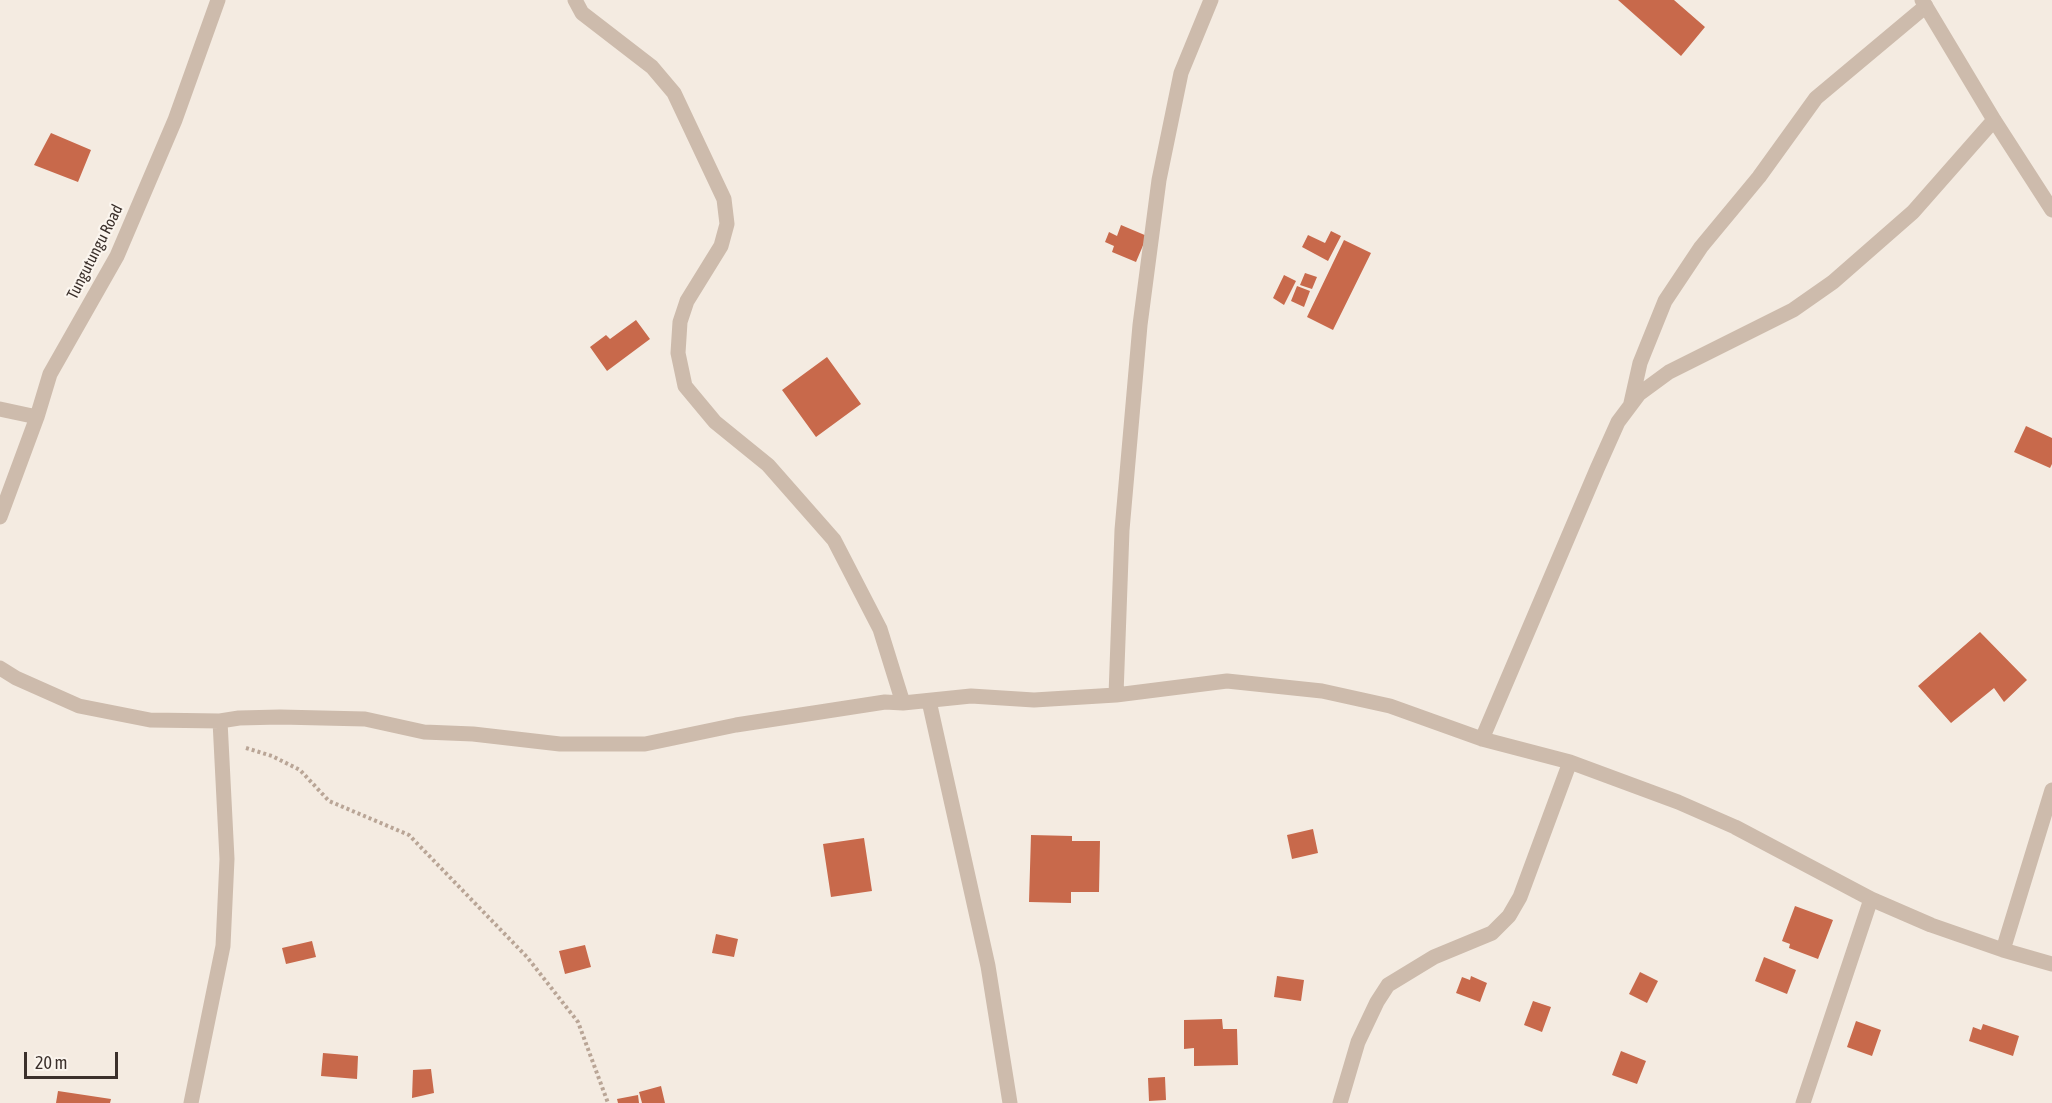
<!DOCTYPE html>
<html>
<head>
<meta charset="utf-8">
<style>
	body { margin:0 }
	#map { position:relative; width:2052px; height:1103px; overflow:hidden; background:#f4ebe1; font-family:"Asap Condensed",sans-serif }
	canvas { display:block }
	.scale { position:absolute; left:24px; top:1052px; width:94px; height:27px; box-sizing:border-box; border:3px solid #3b302b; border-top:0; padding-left:8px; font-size:18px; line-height:21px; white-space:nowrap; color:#3b302b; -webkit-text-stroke:4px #fbf5ee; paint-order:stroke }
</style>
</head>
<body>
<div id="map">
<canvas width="2052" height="1103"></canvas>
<div class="scale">20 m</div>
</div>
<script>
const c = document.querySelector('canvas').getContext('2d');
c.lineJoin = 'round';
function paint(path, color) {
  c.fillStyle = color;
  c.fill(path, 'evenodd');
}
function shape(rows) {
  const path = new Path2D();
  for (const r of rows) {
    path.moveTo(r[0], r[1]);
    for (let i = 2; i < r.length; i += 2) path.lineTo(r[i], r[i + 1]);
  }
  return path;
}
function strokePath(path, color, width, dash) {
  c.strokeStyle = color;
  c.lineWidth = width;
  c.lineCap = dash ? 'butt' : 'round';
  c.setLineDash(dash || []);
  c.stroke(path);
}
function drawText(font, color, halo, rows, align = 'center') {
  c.font = font + ' "Asap Condensed",sans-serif';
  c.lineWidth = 4.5;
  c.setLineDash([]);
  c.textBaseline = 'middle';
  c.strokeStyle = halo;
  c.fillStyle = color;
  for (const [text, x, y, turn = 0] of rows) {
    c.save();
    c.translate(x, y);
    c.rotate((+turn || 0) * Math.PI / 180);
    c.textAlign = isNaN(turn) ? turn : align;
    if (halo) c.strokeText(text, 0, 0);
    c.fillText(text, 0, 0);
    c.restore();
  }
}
const building = shape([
	[1618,0,1674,0,1705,27,1681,56],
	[51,133,91,150,78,182,34,165],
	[1121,225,1147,236,1136,262,1112,252,1114,246,1105,242,1109,232,1117,236],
	[1331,231,1341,236,1328,261,1302,247,1308,235,1325,243],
	[1344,240,1371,253,1333,330,1307,317],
	[1305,273,1317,277,1312,289,1300,285],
	[1284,275,1296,281,1284,305,1273,298],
	[1297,286,1310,291,1304,307,1291,301],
	[636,320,650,339,607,371,590,347,606,335,610,339],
	[827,357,861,404,816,437,782,390],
	[2026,426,2052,438,2052,464,2050,468,2014,452],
	[1980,632,2027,680,2004,702,1994,688,1951,723,1918,686],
	[1313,829,1318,853,1292,859,1287,835],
	[1031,835,1072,836,1072,841,1100,841,1099,892,1071,892,1071,903,1029,902],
	[864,838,872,891,831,897,823,844],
	[1795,906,1833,920,1818,959,1789,948,1790,944,1782,941],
	[716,934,738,939,734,957,712,953],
	[312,941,316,957,286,964,282,948],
	[585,945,591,967,565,974,559,951],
	[1764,957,1796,970,1787,994,1755,981],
	[1640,972,1658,981,1647,1003,1629,994],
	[1277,976,1304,980,1301,1001,1274,997],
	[1471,976,1487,983,1480,1002,1456,993,1462,977,1470,980],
	[1533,1001,1551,1007,1542,1032,1524,1025],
	[1222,1019,1223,1029,1237,1029,1238,1065,1194,1066,1194,1048,1184,1049,1184,1020],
	[1856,1021,1881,1030,1872,1056,1847,1047],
	[1983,1024,2019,1036,2013,1056,1969,1041,1973,1027,1981,1030],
	[1621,1051,1646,1061,1637,1084,1612,1075],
	[323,1053,358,1056,357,1079,321,1076],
	[431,1069,434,1093,412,1098,413,1070],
	[1165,1077,1166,1100,1149,1101,1148,1078],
	[661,1086,665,1103,642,1103,639,1092],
	[58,1091,111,1099,110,1103,56,1103],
	[638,1095,639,1103,618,1103,617,1099]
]);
const path = shape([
	[246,748,272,756,300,770,329,801,409,835,527,957,578,1022,608,1103]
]);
const minor = shape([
	[575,0,582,13,652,67,674,93,724,199,727,224,721,246,687,301,680,322,678,353,685,386,715,422,768,465,834,540,880,629,903,703],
	[1922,0,1994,120,2052,210],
	[1631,403,1640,363,1665,301,1701,247,1759,177,1816,98,1926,6],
	[0,409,37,417],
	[0,517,37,417,50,374,117,256,175,120,218,0],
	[0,668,16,678,79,706,150,720,220,721,239,718,280,717,365,719,424,732,473,734,560,744,645,744,736,725,885,702,903,703,971,696,1034,700,1116,695,1227,681,1322,691,1390,706,1482,739,1570,762,1678,802,1735,827,1871,899,1931,925,2003,950,2052,964],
	[1116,695,1122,530,1140,325,1159,180,1181,73,1211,0],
	[929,701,988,966,1010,1103],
	[1482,739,1597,469,1618,422,1639,394,1669,372,1793,310,1833,282,1913,212,1994,120],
	[2003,950,2052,790],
	[191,1103,223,946,227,859,220,721],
	[1340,1103,1358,1042,1377,1002,1388,985,1434,957,1492,933,1509,916,1520,897,1570,762],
	[1803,1103,1871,899]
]);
const streetNames = [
	["Tungutungu Road",95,252,-63]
];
paint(building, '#c8694b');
strokePath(path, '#b9a596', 4, [3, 3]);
strokePath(minor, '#cdbbac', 15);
drawText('16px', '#3b302b', '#fbf5ee', streetNames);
</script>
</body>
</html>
